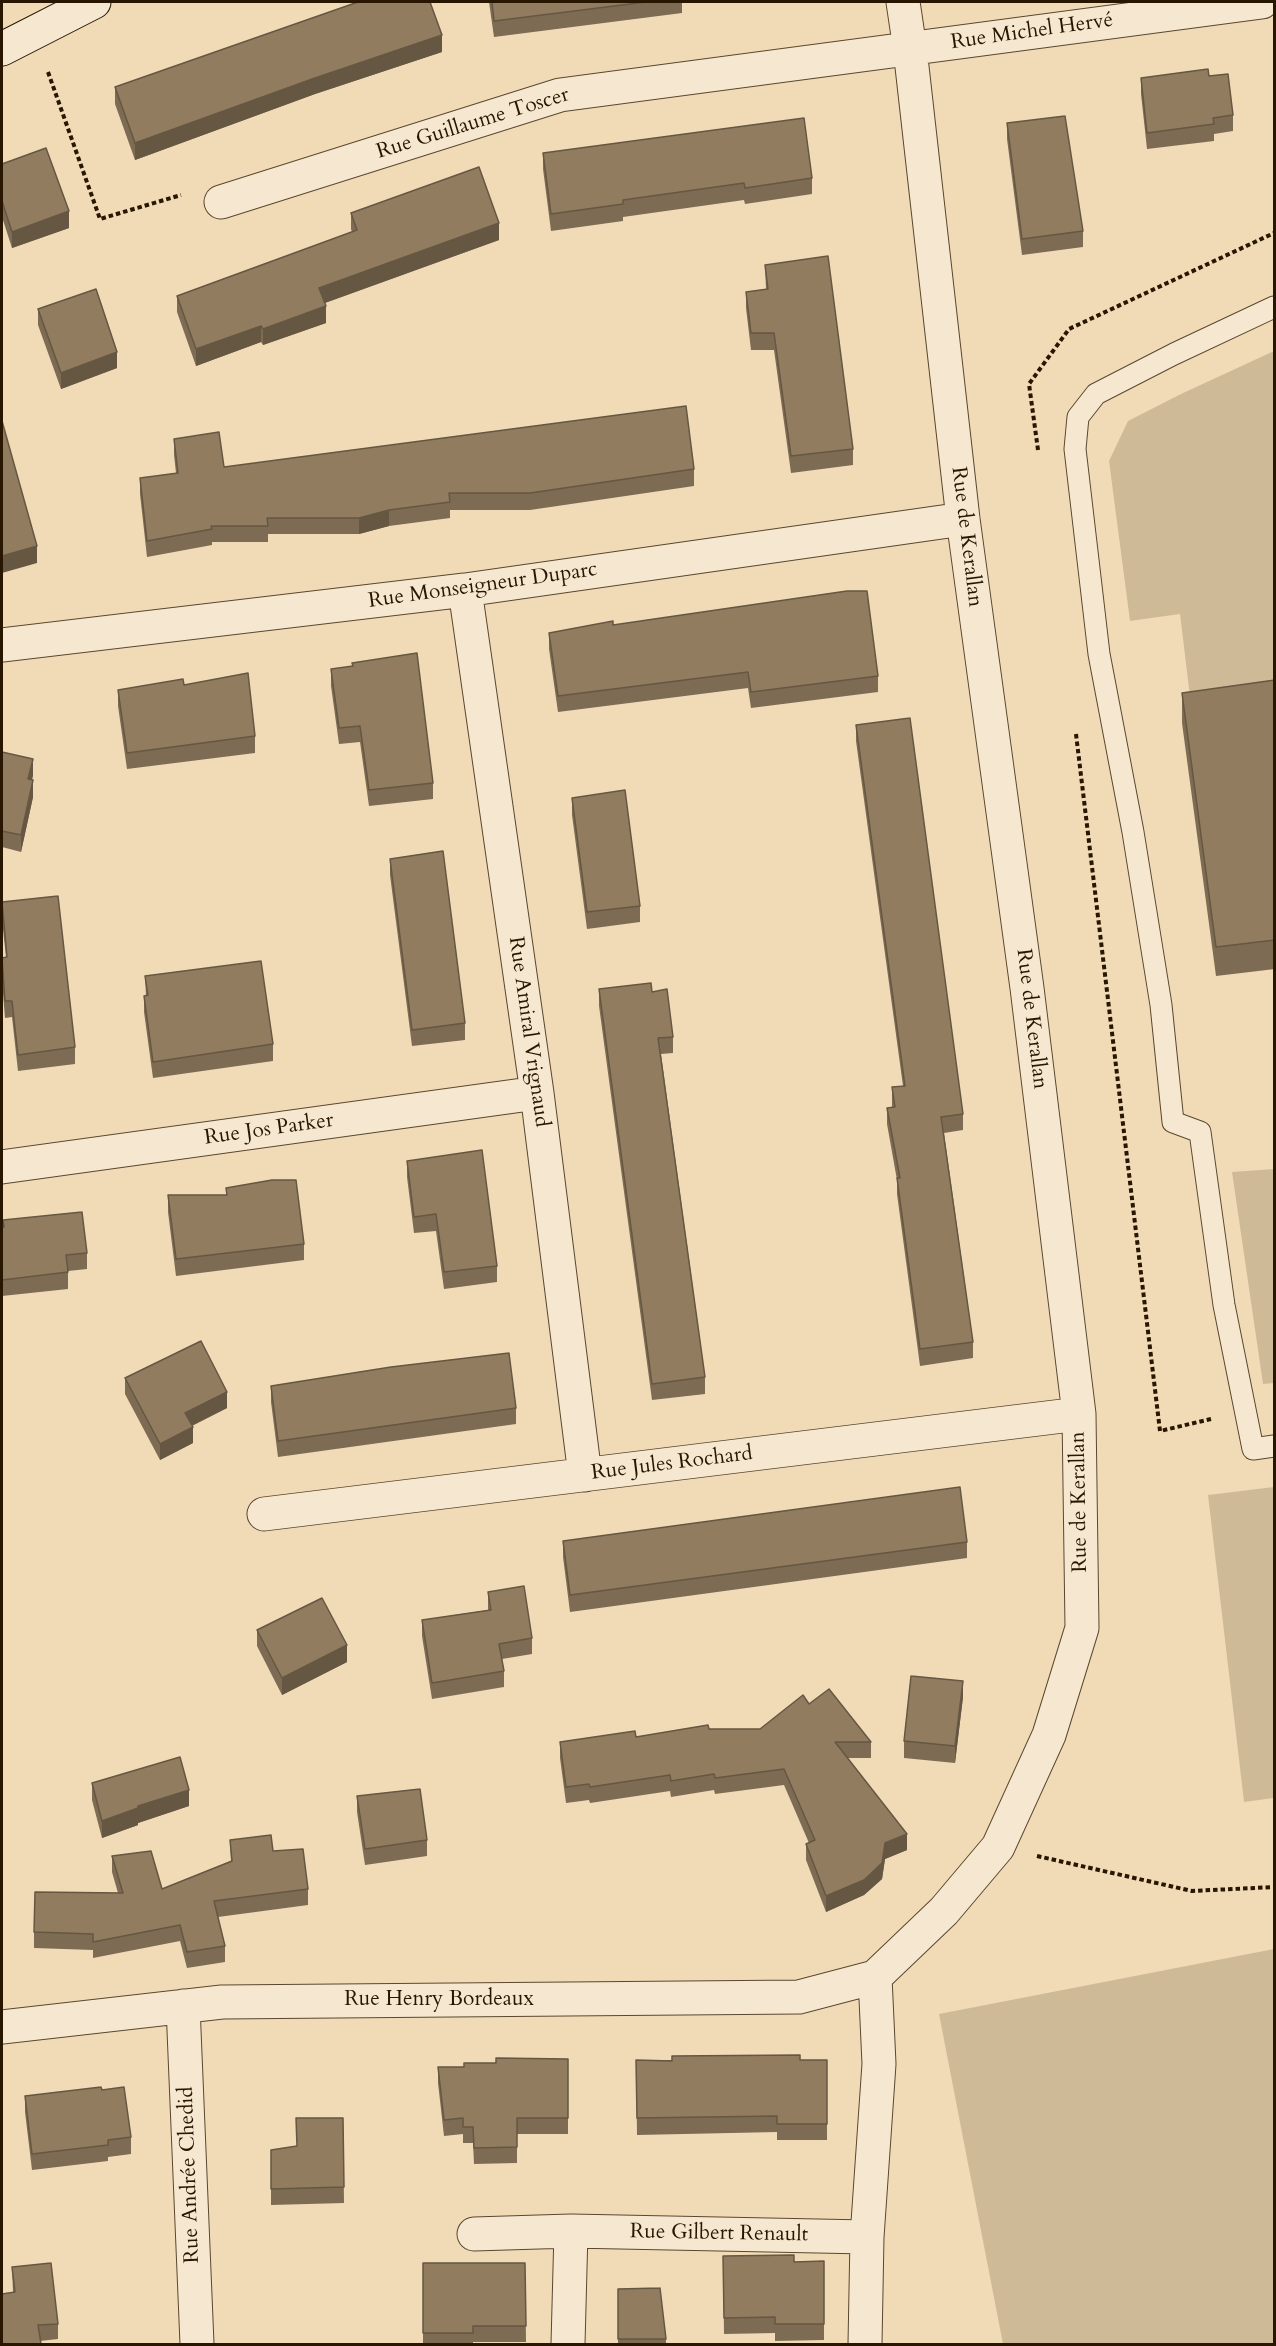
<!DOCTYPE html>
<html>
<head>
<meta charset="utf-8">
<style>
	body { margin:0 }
	#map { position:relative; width:1276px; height:2346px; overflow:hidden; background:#f1dbb7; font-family:Cardo,serif }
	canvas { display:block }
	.frame { position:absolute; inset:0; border:3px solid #281601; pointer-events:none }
</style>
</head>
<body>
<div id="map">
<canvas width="1276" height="2346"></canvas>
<div class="frame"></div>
</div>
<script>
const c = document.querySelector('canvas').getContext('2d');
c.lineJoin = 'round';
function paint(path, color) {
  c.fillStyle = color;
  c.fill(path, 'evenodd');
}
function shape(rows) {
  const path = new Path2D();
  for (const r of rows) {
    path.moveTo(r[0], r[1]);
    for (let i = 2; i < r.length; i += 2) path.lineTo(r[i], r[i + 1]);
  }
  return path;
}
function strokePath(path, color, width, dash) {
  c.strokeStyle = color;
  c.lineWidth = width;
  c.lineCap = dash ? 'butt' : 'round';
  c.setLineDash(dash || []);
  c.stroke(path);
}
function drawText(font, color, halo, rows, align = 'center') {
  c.font = font + ' Cardo,serif';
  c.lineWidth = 4.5;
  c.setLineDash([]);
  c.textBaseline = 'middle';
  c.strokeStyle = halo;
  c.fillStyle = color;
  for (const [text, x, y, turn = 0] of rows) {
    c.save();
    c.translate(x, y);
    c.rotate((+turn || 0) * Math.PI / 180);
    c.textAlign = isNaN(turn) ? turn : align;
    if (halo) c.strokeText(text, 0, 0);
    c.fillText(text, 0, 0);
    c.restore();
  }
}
const green = shape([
	[1274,351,1274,695,1191,705,1180,614,1130,621,1109,461,1128,421,1181,394],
	[1274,1169,1274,1383,1263,1384,1232,1172],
	[1274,1487,1274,1798,1244,1802,1208,1495],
	[1274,1949,1274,2344,1003,2344,939,2014]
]);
const path = shape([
	[48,72,100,219,181,195],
	[1038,450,1029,384,1069,329,1274,233],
	[1076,734,1160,1431,1211,1419],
	[1037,1856,1192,1891,1274,1887]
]);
const lane = shape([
	[1274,307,1174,354,1096,394,1078,417,1075,449,1099,654,1133,832,1161,1005,1173,1122,1200,1132,1224,1305,1253,1449,1274,1446]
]);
const street = shape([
	[221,202,560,95,1262,2],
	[465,590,537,1093,585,1475],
	[2,645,465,590,963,519],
	[2,1167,537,1093],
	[264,1514,1079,1414],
	[183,2006,197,2344],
	[2,2027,222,2002,799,1997,875,1977,944,1911,998,1847,1049,1735,1082,1628,1079,1414,1027,988,963,519,910,49,903,2],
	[474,2234,571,2231],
	[568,2344,571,2231,867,2237],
	[865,2344,867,2237,879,2064,875,1977]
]);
const secondary = shape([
	[2,49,94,2]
]);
const wall = shape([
	[489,2,682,2,682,13,494,37],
	[442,52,315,94,135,160,115,104,115,87],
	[1141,78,1233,115,1233,131,1214,134,1214,141,1147,149,1141,94],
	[1007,123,1083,231,1083,247,1022,255,1007,139],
	[543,153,812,178,812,194,745,204,744,200,623,217,623,221,551,231,543,169],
	[2,164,69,228,12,248,2,217],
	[351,213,499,240,325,303,326,323,263,345,261,342,196,366,177,312,177,296,352,232,351,229],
	[765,265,853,449,853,465,791,473,774,350,751,350,746,308,746,292,766,289],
	[38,309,117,368,61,389,38,325],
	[174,439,224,467,694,469,694,486,530,510,450,510,450,518,389,526,359,534,268,534,268,542,212,542,212,545,147,557,140,494,140,478,176,473,174,455],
	[613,625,878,676,878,692,751,708,748,688,558,712,549,649,549,633],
	[331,669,433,783,433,799,369,806,360,742,339,744,331,686],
	[1275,680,1275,969,1216,976,1182,723,1182,693],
	[118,690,255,736,255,753,127,769,118,706],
	[856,725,963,1114,963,1130,944,1133,973,1342,973,1358,920,1366,897,1194,897,1180,887,1124,887,1108,892,1107,892,1087,903,1086,856,741],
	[2,752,33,775,32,780,33,797,21,852,2,847],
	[572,798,640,906,640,922,587,929,572,815],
	[390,859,465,1023,465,1040,412,1046,390,875],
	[2,902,75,1047,75,1064,18,1071,12,1017,5,1018,2,981,2,958,6,957,2,920],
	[145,976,273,1044,273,1061,153,1078,144,1012,144,996,146,996],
	[599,989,652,992,673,1037,673,1053,661,1054,705,1377,705,1394,652,1400,599,1006],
	[407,1161,497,1266,497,1282,444,1289,436,1231,414,1233,407,1177],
	[226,1188,304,1244,304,1260,176,1276,168,1212,168,1195,226,1195],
	[3,1220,87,1253,87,1269,68,1271,68,1289,2,1296,2,1227,3,1227],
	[125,1378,227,1408,192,1426,193,1443,160,1460,125,1394],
	[271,1386,516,1408,516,1424,278,1457,271,1402],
	[563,1541,967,1542,967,1558,570,1612,563,1557],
	[488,1592,532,1638,532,1654,502,1659,504,1671,504,1687,432,1699,422,1636,422,1620,488,1610],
	[257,1630,347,1662,282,1695,257,1646],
	[963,1697,955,1763,904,1758,904,1741],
	[809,1704,871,1742,871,1758,848,1758,907,1850,885,1859,882,1879,864,1895,826,1912,806,1860,806,1844,809,1843,784,1785,715,1794,714,1790,671,1797,670,1791,590,1803,589,1800,566,1803,560,1758,560,1742,636,1737,709,1729,760,1729],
	[92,1783,189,1806,138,1823,138,1825,102,1838,92,1800],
	[357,1796,427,1840,427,1856,365,1865,357,1812],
	[230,1840,273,1851,308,1889,308,1905,218,1917,225,1946,225,1962,187,1968,180,1941,93,1958,93,1950,34,1948,34,1932,118,1893,112,1872,112,1856,162,1889,231,1861],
	[568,2059,568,2134,517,2134,517,2163,474,2164,473,2143,463,2143,463,2134,444,2136,438,2083,438,2067,464,2067,496,2063],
	[636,2060,827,2060,827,2140,777,2140,777,2132,637,2135],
	[102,2090,131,2137,131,2154,108,2157,108,2161,32,2170,25,2112,25,2096],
	[343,2118,344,2203,271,2205,271,2150,296,2146],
	[723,2256,794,2262,824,2261,824,2340,775,2341,775,2333,724,2334],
	[423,2263,525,2263,526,2342,473,2342,473,2344,423,2344],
	[12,2267,58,2324,58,2339,40,2341,13,2292],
	[618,2289,666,2339,666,2344,618,2344]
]);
const shadedWall = shape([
	[442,35,442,52,315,94,135,160,135,143,315,78],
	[69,211,69,228,12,248,12,232],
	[499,223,499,240,319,305,319,288],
	[326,306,326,323,263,345,263,329],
	[261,326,261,342,196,366,196,349],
	[117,352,117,368,61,389,61,373],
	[389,510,389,526,359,534,359,518],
	[37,546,37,563,2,573,2,556],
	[33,759,33,775,28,796,28,779],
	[33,780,33,797,21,852,21,835],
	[227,1392,227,1408,185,1429,185,1413],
	[193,1427,193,1443,160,1460,160,1444],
	[347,1645,347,1662,282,1695,282,1678],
	[963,1681,963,1697,955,1763,955,1746],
	[189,1790,189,1806,138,1823,138,1825,102,1838,102,1821,138,1806],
	[907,1834,907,1850,885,1859,882,1879,864,1895,826,1912,826,1896,885,1843]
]);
const building = shape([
	[358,2,430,2,442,35,315,78,135,143,115,87,358,2],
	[492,2,646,2,494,21,492,2],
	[1208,69,1209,76,1228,74,1233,115,1213,118,1214,124,1147,133,1141,78,1208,69],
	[1065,116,1083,231,1022,239,1007,123,1065,116],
	[804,118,812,178,745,188,744,183,623,200,623,204,551,214,543,153,804,118],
	[46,148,69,211,12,232,2,201,2,164,46,148],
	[479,167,499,223,319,288,326,306,263,329,261,326,196,349,177,296,357,230,351,213,479,167],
	[828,256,853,449,791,456,774,333,751,333,746,292,768,289,765,265,828,256],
	[96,289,117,352,61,373,38,309,96,289],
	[686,406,694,469,530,493,449,493,450,502,389,510,359,518,267,518,268,526,211,526,212,529,147,541,140,478,178,473,174,439,219,432,224,467,686,406],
	[2,421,37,546,2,556,2,421],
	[847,591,867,591,878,676,751,692,748,672,558,696,549,633,613,621,613,625,847,591],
	[417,653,433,783,369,790,360,726,339,728,331,669,353,666,352,663,417,653],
	[248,673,255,736,127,753,118,690,183,679,184,685,248,673],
	[1275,680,1275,940,1216,947,1182,693,1275,680],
	[910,718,963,1114,941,1117,973,1342,920,1349,897,1178,900,1178,887,1108,895,1107,892,1087,905,1086,856,725,910,718],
	[2,752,33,759,28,779,33,780,21,835,2,831,2,752],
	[625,790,640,906,587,912,572,798,625,790],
	[443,851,465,1023,412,1030,390,859,443,851],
	[58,896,75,1047,18,1055,12,1001,5,1001,2,958,7,957,2,902,58,896],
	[261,961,273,1044,153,1062,144,996,148,995,145,976,261,961],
	[651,983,652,992,667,989,673,1037,658,1038,705,1377,652,1384,599,989,651,983],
	[482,1150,497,1266,444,1272,436,1214,414,1217,407,1161,482,1150],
	[272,1180,296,1180,304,1244,176,1259,168,1195,227,1195,226,1188,272,1180],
	[82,1212,87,1253,66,1255,68,1272,2,1280,2,1227,4,1227,3,1220,82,1212],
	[201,1341,227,1392,185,1413,193,1427,160,1444,125,1378,201,1341],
	[509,1353,516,1408,278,1441,271,1386,391,1367,509,1353],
	[960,1487,967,1542,570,1595,563,1541,960,1487],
	[524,1586,532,1638,499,1644,504,1671,432,1683,422,1620,491,1610,488,1592,524,1586],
	[322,1598,347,1645,282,1678,257,1630,322,1598],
	[911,1676,963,1681,955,1746,904,1741,911,1676],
	[829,1689,871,1742,835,1742,907,1834,885,1843,882,1863,864,1880,826,1896,806,1844,815,1840,784,1769,715,1778,714,1774,671,1781,670,1775,590,1787,589,1784,566,1787,560,1742,635,1731,636,1737,708,1725,709,1729,760,1729,803,1695,809,1704,829,1689],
	[180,1757,189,1790,138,1806,138,1808,102,1821,92,1783,180,1757],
	[420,1789,427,1840,365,1849,357,1796,420,1789],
	[271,1835,273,1851,303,1849,308,1889,214,1901,225,1946,187,1952,180,1925,93,1942,93,1934,34,1932,35,1892,123,1893,112,1856,151,1851,162,1889,232,1861,230,1840,271,1835],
	[800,2055,800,2060,827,2060,827,2124,777,2124,777,2116,637,2118,636,2060,672,2061,672,2056,800,2055],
	[496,2058,568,2059,568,2118,517,2118,517,2147,474,2148,473,2127,463,2127,463,2118,444,2120,438,2067,464,2067,464,2063,496,2063,496,2058],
	[101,2087,102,2090,124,2087,131,2137,108,2140,108,2145,32,2154,25,2096,101,2087],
	[296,2118,343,2118,344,2187,271,2189,271,2150,297,2146,296,2118],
	[794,2255,794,2262,824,2261,824,2324,775,2324,775,2317,724,2318,723,2256,794,2255],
	[51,2263,58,2324,38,2325,41,2344,2,2344,2,2294,15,2292,12,2267,51,2263],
	[423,2263,525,2263,526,2326,473,2326,473,2333,423,2333,423,2263],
	[660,2288,666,2339,618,2339,618,2289,660,2288]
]);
const streetNames = [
	["Rue Michel Hervé",1032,32,-8],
	["Rue Guillaume Toscer",473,124,-17],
	["Rue de Kerallan",966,537,83],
	["Rue Monseigneur Duparc",483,586,-8],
	["Rue de Kerallan",1031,1019,83],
	["Rue Amiral Vrignaud",528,1032,82],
	["Rue Jos Parker",269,1130,-8],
	["Rue Jules Rochard",672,1464,-7],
	["Rue de Kerallan",1080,1502,-91],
	["Rue Henry Bordeaux",439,2000],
	["Rue Andrée Chedid",190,2175,-92],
	["Rue Gilbert Renault",719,2234,1]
];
paint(green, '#cfba98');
strokePath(lane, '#5a472e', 23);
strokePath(street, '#5a472e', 35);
strokePath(secondary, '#281601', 35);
strokePath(path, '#281601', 4, [4.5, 3]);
strokePath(lane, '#f6e8d0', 21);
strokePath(street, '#f6e8d0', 33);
strokePath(secondary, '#f6e8d0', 33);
paint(wall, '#7d6b53');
paint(shadedWall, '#665743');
paint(building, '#917c60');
strokePath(building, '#665743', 1.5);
drawText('21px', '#281601', '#f6e8d0', streetNames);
</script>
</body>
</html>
